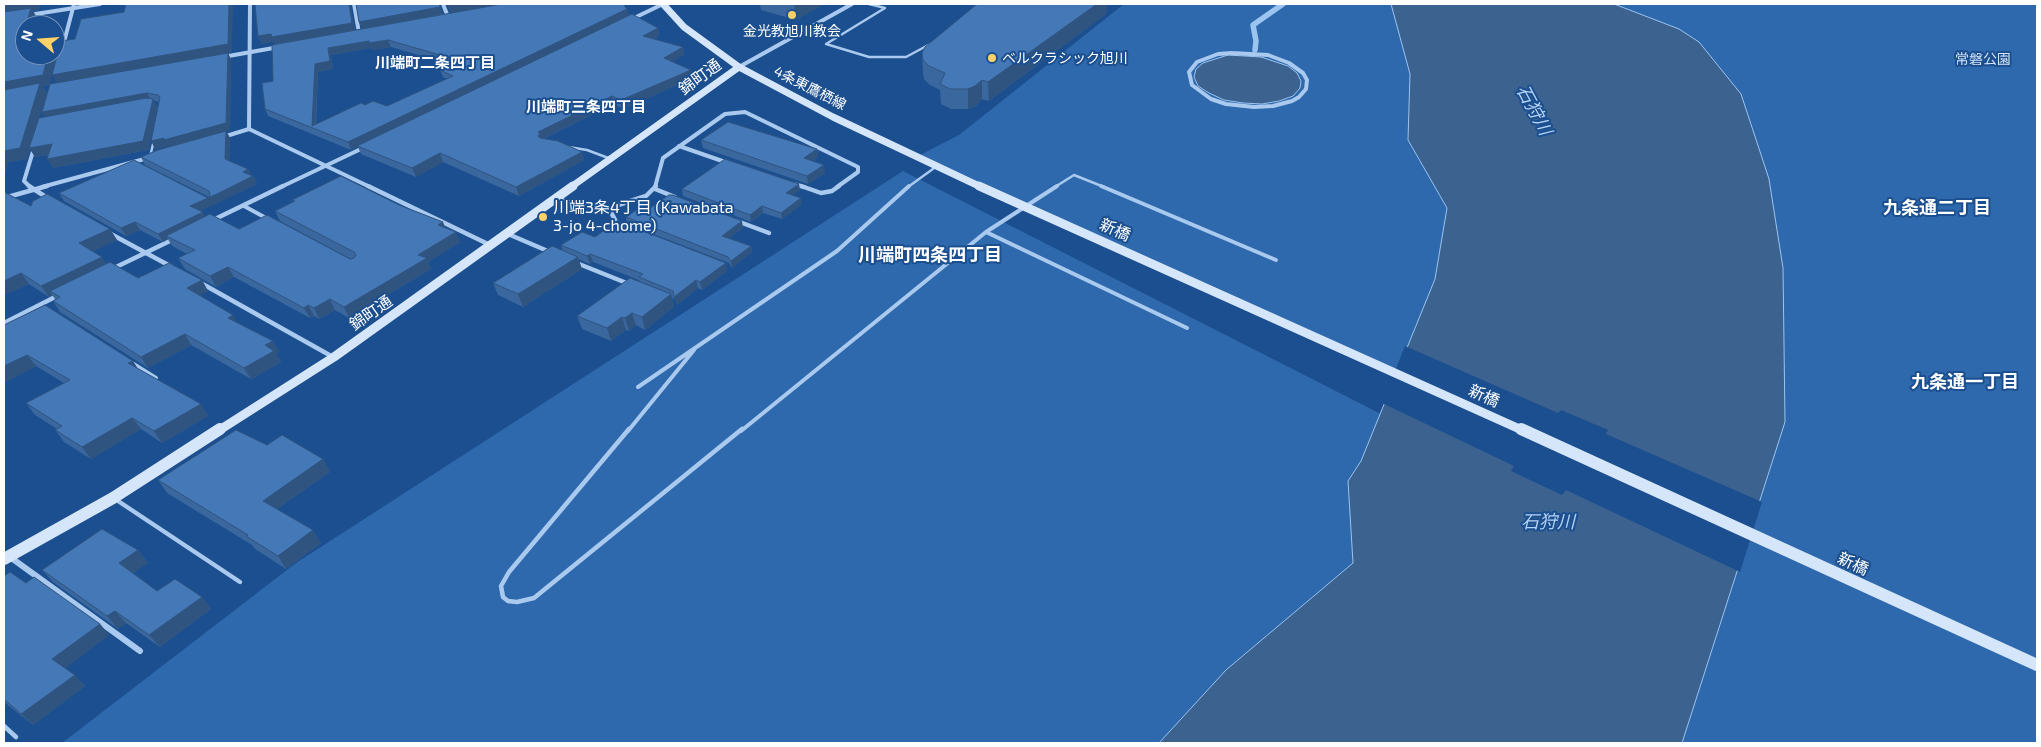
<!DOCTYPE html>
<html>
<head>
<meta charset="utf-8">
<style>
	body { margin:0 }
	#map { position:relative; width:2041px; height:747px; overflow:hidden; background:#1b4f8f; font-family:"Exo 2",sans-serif }
	canvas { display:block }
	.frame { position:absolute; inset:0; border:5px solid #fff; pointer-events:none }
	.north { position:absolute; left:15px; top:15px; width:50px; height:50px; box-sizing:border-box; background:#1b4f8f; border:1px solid #7695bc; border-radius:50%; rotate:288deg; font-size:14px; font-weight:700; line-height:20px; text-align:center; color:#fff }
	.north::after { content:''; display:block; margin:auto; width:18px; height:22px; background:#ffd166; clip-path:polygon(50% 0,100% 100%,50% 72%,0 100%) }
</style>
</head>
<body>
<div id="map">
<canvas width="2041" height="747"></canvas>
<div class="frame"></div>
<div class="north">N</div>
</div>
<script>
const c = document.querySelector('canvas').getContext('2d');
c.lineJoin = 'round';
function paint(path, color) {
  c.fillStyle = color;
  c.fill(path, 'evenodd');
}
function shape(rows) {
  const path = new Path2D();
  for (const r of rows) {
    path.moveTo(r[0], r[1]);
    for (let i = 2; i < r.length; i += 2) path.lineTo(r[i], r[i + 1]);
  }
  return path;
}
function strokePath(path, color, width, dash) {
  c.strokeStyle = color;
  c.lineWidth = width;
  c.lineCap = dash ? 'butt' : 'round';
  c.setLineDash(dash || []);
  c.stroke(path);
}
function drawText(font, color, halo, rows, align = 'center') {
  c.font = font + ' "Exo 2","Noto Sans JP",sans-serif';
  c.lineWidth = 4;
  c.setLineDash([]);
  c.textBaseline = 'middle';
  c.strokeStyle = halo;
  c.fillStyle = color;
  for (const [text, x, y, turn = 0] of rows) {
    c.save();
    c.translate(x, y);
    c.rotate((+turn || 0) * Math.PI / 180);
    c.textAlign = isNaN(turn) ? turn : align;
    if (halo) c.strokeText(text, 0, 0);
    c.fillText(text, 0, 0);
    c.restore();
  }
}
const green = shape([
	[1124,4,1391,4,1410,74,1408,140,1447,208,1435,279,1408,378,916,157,959,135],
	[1614,4,2037,4,2037,743,1673,743,1785,422,1783,268],
	[903,171,1381,414,1361,461,1348,481,1353,563,1226,670,1159,743,62,743,296,563]
]);
const water = shape([
	[1391,4,1614,4,1679,29,1699,42,1741,94,1769,179,1783,268,1785,422,1682,743,1159,743,1226,670,1353,563,1348,481,1361,461,1435,279,1447,208,1408,140,1410,74,1391,4],
	[1228,55,1261,57,1288,66,1297,73,1301,81,1300,88,1293,96,1279,101,1262,104,1243,103,1224,100,1209,93,1198,86,1194,77,1196,69,1203,63,1228,55]
]);
const pier = shape([
	[1405,346,1558,413,1561,410,1608,430,1606,434,1762,502,1740,572,1566,490,1562,495,1511,471,1514,466,1382,403]
]);
const stream = shape([
	[1255,50,1256,41,1253,25,1283,4]
]);
const laneFar2 = shape([
	[869,4,885,8,826,44,869,57,906,57,934,42],
	[568,147,587,150,611,159],
	[150,157,154,140],
	[908,187,937,166],
	[1055,187,1074,175,1104,187]
]);
const laneFar1 = shape([
	[1101,186,1276,260],
	[244,206,266,218],
	[986,232,1187,328],
	[132,363,156,378],
	[638,387,837,251,909,186],
	[628,431,694,350],
	[741,431,986,232,1057,186]
]);
const lane = shape([
	[629,429,509,572,501,586,503,597,508,601,517,602,534,598,742,429],
	[115,499,240,582],
	[4,726,16,737]
]);
const streetFar2 = shape([
	[354,4,359,33],
	[443,4,448,17],
	[29,15,100,4],
	[632,19,663,4],
	[63,46,74,4],
	[1232,53,1268,55,1289,63,1303,73,1307,80,1306,89,1299,97,1292,101,1273,106,1254,107,1226,104,1211,99,1192,85,1189,72,1197,62,1218,54,1232,53],
	[223,57,279,47],
	[739,67,852,4],
	[249,129,250,4],
	[223,137,249,129,370,187],
	[679,146,728,163],
	[794,184,804,187],
	[30,187,24,181,34,148],
	[42,187,148,158],
	[281,187,363,148],
	[655,187,663,158,725,114,745,112,858,167,858,172,837,187]
]);
const streetFar1 = shape([
	[29,186,49,199],
	[368,186,490,245],
	[801,186,821,193,832,191,839,186],
	[655,189,675,197],
	[4,198,47,186],
	[556,199,581,205,609,208,646,196,656,186],
	[609,208,617,224,621,225],
	[213,220,283,186],
	[737,221,769,233],
	[109,233,172,267],
	[508,234,550,252],
	[574,262,629,284],
	[112,269,174,239],
	[199,282,333,357],
	[4,323,59,295]
]);
const street = shape([
	[10,557,140,651]
]);
const secondaryFar2 = shape([
	[663,4,684,27,739,67,833,117,981,187],
	[571,187,739,67]
]);
const secondaryFar1 = shape([
	[979,186,1524,431],
	[218,431,334,357,573,186]
]);
const secondary = shape([
	[1521,429,2037,665],
	[4,559,113,498,220,429]
]);
const wall = shape([
	[4,4,40,4,39,10,33,11,37,18,35,25,25,25,25,55,55,55,55,46,58,51,49,85,42,86,47,93,39,118,45,117,42,112,57,83,52,75,232,52,228,53,231,60,230,130,226,131,230,138,229,161,248,169,251,175,253,176,257,184,200,211,205,217,239,229,350,259,351,259,280,221,275,211,293,202,292,200,445,228,460,242,428,262,431,269,349,318,335,310,319,319,314,316,310,318,234,277,216,287,185,269,178,258,187,254,172,246,168,239,163,242,140,230,126,236,64,201,59,193,208,198,209,197,145,165,141,157,168,147,168,146,155,149,159,102,153,100,157,107,148,150,53,168,49,155,35,157,30,149,27,159,8,162,4,177],
	[255,4,351,4,350,5,355,30,362,29,439,4,443,14,627,9,629,16,658,28,659,36,654,39,683,47,684,55,672,61,693,78,623,109,614,104,543,139,582,152,584,160,519,196,443,162,416,177,361,154,358,147,351,150,268,116,265,109,273,81,275,44,274,41,262,44,258,36],
	[391,47,452,65,440,70,443,77,447,79,387,106,365,105,316,125,318,72,333,69,331,55,371,48,372,50],
	[760,4,824,4,796,20,761,10],
	[983,5,1106,14,989,101,982,99,976,106,968,109,951,109,941,104,940,90,930,85,924,79,923,73,922,53],
	[701,140,817,149,818,157,812,161,825,173,808,184,703,148],
	[682,189,800,190,792,195,802,204,782,219,763,213,751,222,683,196],
	[31,206,110,229,117,240,93,251,102,257,106,264,138,278,202,280,208,291,200,295,238,323,273,341,279,352,276,354,281,362,251,379,191,345,148,368,60,312,53,301,56,300,52,295,49,297,29,284,4,295],
	[650,208,743,228,729,238,751,246,752,252,732,268,729,263,627,224,626,217],
	[595,237,727,271,702,290,698,288,677,305,675,299,672,298,674,307,645,330,636,325,629,331,626,330,611,341,582,329,577,316,640,282,639,280,593,262,590,264,578,259,582,269,523,307,498,295,493,283,563,251,561,245],
	[4,325,133,361,138,370,201,404,208,416,162,443,141,429,91,459,64,442,55,430,57,429,35,415,26,403,64,383,36,366,6,382,4,380],
	[267,445,323,459,330,472,277,509,321,543,286,569,255,549,252,545,167,493,158,480],
	[138,550,148,563,133,573,157,591,202,597,211,609,160,647,126,623,118,629,53,582,42,570],
	[4,576,26,583,100,624,109,635,65,668,85,686,33,725,4,702]
]);
const shadedWall = shape([
	[16,4,45,4,40,4,39,10,33,11,37,18,35,25,26,25,4,17,4,6],
	[229,4,233,4,232,52,228,53,231,60,230,130,226,131,230,138,229,167,168,148,168,146,155,149,151,141,228,53,57,84,52,75],
	[349,4,351,4,350,5,355,30,275,44,274,41,262,44,258,36],
	[459,4,500,4,450,13,448,6],
	[794,4,824,4,796,20],
	[1097,4,1107,4,1106,14,989,101,988,82],
	[440,7,443,14,362,29,359,22],
	[627,9,629,16,357,146,358,147,351,150,348,142],
	[658,28,659,36,645,43,643,36],
	[388,40,391,47,372,50,371,48,331,55,333,69,318,72,315,129,312,126,315,64,328,48,369,41],
	[55,46,58,51,49,85,42,86,47,93,30,148,52,144,58,153,35,157,30,149,27,159,8,162,4,177,4,82,48,55,55,55],
	[683,47,684,55,665,66,664,58],
	[691,70,693,78,623,109,621,100],
	[982,80,982,99,976,106,968,109,968,89],
	[147,93,151,100,46,120,42,112],
	[612,96,614,104,542,139,541,144,538,132],
	[153,99,157,107,148,150,53,168,47,159],
	[817,149,818,157,805,166,804,158],
	[582,152,584,160,519,196,516,187],
	[440,153,443,162,416,177,412,168],
	[824,165,825,173,808,184,807,176],
	[248,169,252,177,253,176,257,184,194,214,190,206,219,193,243,172],
	[799,184,800,190,787,199,786,193],
	[801,198,802,204,782,219,781,213],
	[762,206,763,213,751,222,750,215],
	[203,212,207,220,166,236,168,239,163,242,158,234],
	[742,221,743,228,724,242,722,236],
	[135,222,140,230,126,236,121,228],
	[443,222,447,232,438,225],
	[110,229,117,240,86,255,79,243],
	[456,232,460,242,428,262,431,269,349,318,344,307,418,255],
	[751,246,752,252,732,268,731,261],
	[590,254,593,262,590,264,587,256],
	[102,257,109,268,50,291,52,295,49,297,41,286],
	[578,257,582,269,523,307,518,294],
	[726,263,727,271,702,290,700,282],
	[228,267,234,277,216,287,210,276],
	[21,273,29,284,4,295,4,281],
	[202,280,208,291,194,299,187,288],
	[696,280,698,288,677,305,674,297],
	[671,294,674,307,645,330,642,317],
	[330,299,335,310,319,319,314,308],
	[308,305,314,316,310,318,304,308],
	[632,313,636,325,629,331,625,318],
	[233,315,239,326,228,318],
	[622,317,626,330,611,341,607,328],
	[185,334,191,345,148,368,141,357],
	[273,341,279,352,276,354,281,362,251,379,244,368,265,345],
	[27,355,36,366,6,382,4,379,4,366],
	[133,361,140,372,128,363],
	[201,404,208,416,162,443,154,431],
	[132,418,141,429,91,459,82,447],
	[323,459,330,472,271,513,263,501],
	[313,530,321,543,286,569,278,556],
	[138,550,148,563,129,576,119,563],
	[202,597,211,609,160,647,149,635],
	[115,611,126,623,118,629,107,616],
	[100,624,109,635,63,670,52,659],
	[75,675,85,686,33,725,21,714]
]);
const building = shape([
	[4,4,16,4,4,6,4,4],
	[126,4,229,4,228,44,52,75,61,41,75,39,81,19,124,12,126,4],
	[255,4,349,4,352,23,272,37,271,34,258,36,255,4],
	[356,4,439,4,440,7,359,22,356,4],
	[447,4,459,4,448,6,447,4],
	[502,4,623,4,627,9,348,142,265,109,262,83,273,81,272,45,502,4],
	[388,40,461,61,440,70,453,76,387,106,373,101,365,105,361,103,312,126,315,64,330,61,328,48,369,41,369,43,388,40],
	[977,4,983,5,984,4,1097,4,988,82,982,80,975,86,968,89,950,89,940,84,945,73,929,66,923,60,922,53,925,47,977,4],
	[31,8,26,25,25,25,25,29,22,38,25,38,25,55,48,55,43,75,4,82,4,12,31,8],
	[632,14,658,28,643,36,683,47,664,58,691,70,621,100,612,96,538,132,540,133,538,136,540,138,558,141,582,152,516,187,440,153,412,168,357,146,632,14],
	[228,53,226,123,164,140,164,138,151,141,160,97,158,95,147,93,42,112,50,84,228,53],
	[40,83,20,148,4,151,4,90,40,83],
	[146,98,153,99,143,141,47,159,52,144,29,148,39,118,146,98],
	[728,122,817,149,804,158,824,165,807,176,701,140,728,122],
	[226,131,225,159,248,169,243,172,253,176,219,193,190,206,203,212,158,234,135,222,121,228,59,193,134,160,208,198,210,195,209,191,141,157,158,150,226,131],
	[725,159,799,184,786,193,801,198,781,213,762,206,750,215,682,189,725,159],
	[341,176,399,205,443,222,438,225,456,232,418,255,427,258,344,307,330,299,314,308,308,305,304,308,228,267,210,276,178,258,195,250,166,236,210,214,239,229,267,215,350,259,354,258,356,255,354,252,275,211,295,201,292,200,341,176],
	[4,192,31,206,33,201,47,194,110,229,79,243,102,257,41,286,21,273,4,281,4,192],
	[669,195,673,195,742,221,722,236,751,246,731,261,728,257,626,217,644,205,650,208,669,195],
	[617,221,726,263,700,282,696,280,674,297,673,291,639,277,643,274,590,254,587,256,561,245,582,232,595,237,617,221],
	[552,246,578,257,518,294,493,283,552,246],
	[110,262,138,278,169,263,202,280,187,288,233,315,228,318,273,341,265,345,274,351,244,368,185,334,141,357,53,301,60,297,50,291,110,262],
	[630,278,671,294,642,317,632,313,625,318,622,317,607,328,577,316,630,278],
	[45,305,133,361,128,363,201,404,154,431,132,418,82,447,55,430,62,426,26,403,70,380,27,355,4,366,4,325,45,305],
	[236,430,267,445,282,435,323,459,263,501,313,530,278,556,246,536,248,535,158,480,236,430],
	[102,529,138,550,119,563,157,591,175,579,202,597,149,635,115,611,107,616,42,570,102,529],
	[10,572,26,583,34,577,100,624,52,659,75,675,21,714,4,699,4,576,10,572]
]);
const markers = [
	[792,15,5,"#ffd166"],
	[992,58,5,"#ffd166"],
	[543,217,5,"#ffd166"]
];
const farPoinames = [
	["金光教旭川教会",792,31],
	["ベルクラシック旭川",1002,58,"left"]
];
const farParknames = [
	["常磐公園",1983,59]
];
const farStreetnames = [
	["4条東鷹栖線",810,88,27]
];
const farNeighbourhoodnames = [
	["川端町二条四丁目",435,63],
	["川端町三条四丁目",586,107]
];
const streetNames = [
	["錦町通",700,77,-36],
	["新橋",1115,230,24],
	["錦町通",371,313,-35],
	["新橋",1484,396,24],
	["新橋",1853,564,25]
];
const poiNames = [
	["川端3条4丁目 (Kawabata",553,208],
	["3-jo 4-chome)",553,226]
];
const waterNames = [
	["石狩川",1534,110,62],
	["石狩川",1548,522]
];
const neighbourhoodNames = [
	["九条通二丁目",1937,208],
	["川端町四条四丁目",930,255],
	["九条通一丁目",1965,382]
];
paint(green, '#2e69ad');
paint(water, '#3c6290');
strokePath(water, '#9cc4f0', 1);
paint(pier, '#1b4f8f');
strokePath(stream, '#9cc4f0', 5.5);
strokePath(laneFar2, '#a9c9ee', 2.5);
strokePath(laneFar1, '#a9c9ee', 4);
strokePath(lane, '#a9c9ee', 4.5);
strokePath(streetFar2, '#a9c9ee', 4);
strokePath(streetFar1, '#a9c9ee', 4.5);
strokePath(street, '#a9c9ee', 6);
strokePath(secondaryFar2, '#d6e6fa', 7);
strokePath(secondaryFar1, '#d6e6fa', 9);
strokePath(secondary, '#d6e6fa', 12);
paint(wall, '#3a679d');
paint(shadedWall, '#305480');
paint(building, '#4478b7');
strokePath(building, '#305480', 1);
for (const [x, y, r, color] of markers) {
  const dot = new Path2D();
  dot.arc(x, y, r, 0, 2 * Math.PI);
  c.fillStyle = color;
  c.fill(dot);
  strokePath(dot, '#1b4f8f', 2);
}
drawText('14px', '#fff', '#1b4f8f', farPoinames);
drawText('14px', '#cfe3fa', '#1b4f8f', farParknames);
drawText('14px', '#fff', '#1b4f8f', farStreetnames);
drawText('bold 15px', '#fff', '#1b4f8f', farNeighbourhoodnames);
drawText('16px', '#fff', '#1b4f8f', streetNames);
drawText('16px', '#fff', '#1b4f8f', poiNames, 'left');
drawText('italic 18px', '#b5d3f5', '#1b4f8f', waterNames);
drawText('bold 18px', '#fff', '#1b4f8f', neighbourhoodNames);
</script>
</body>
</html>
